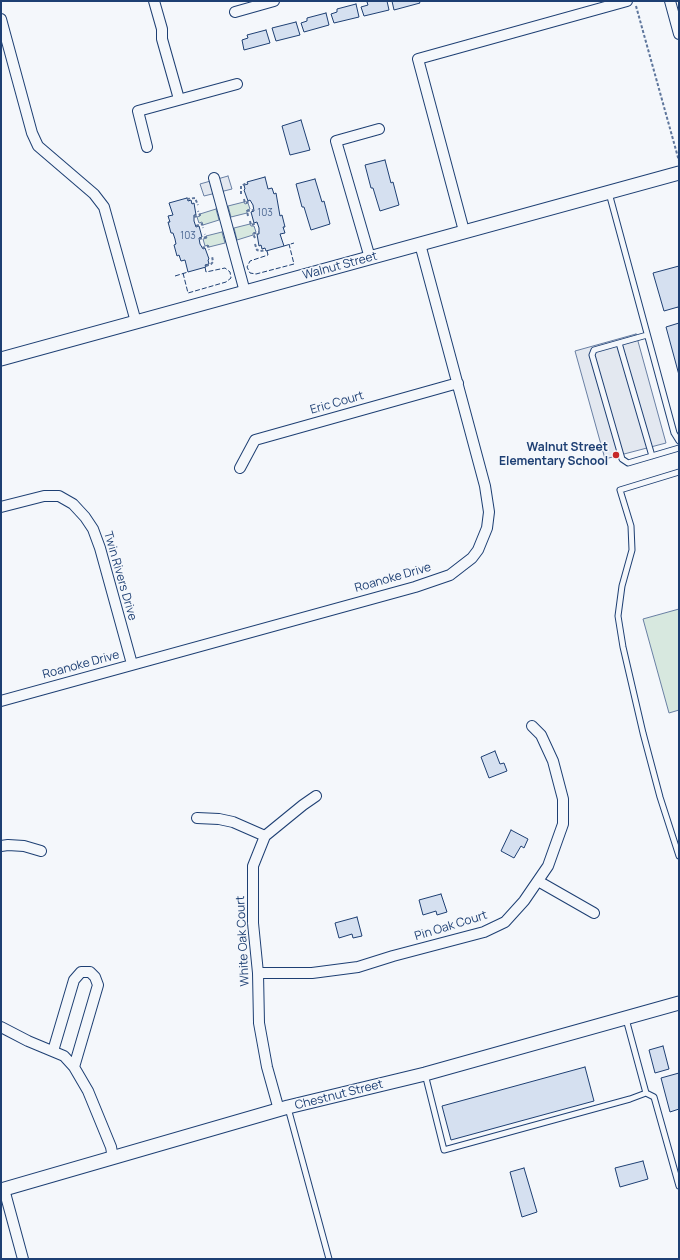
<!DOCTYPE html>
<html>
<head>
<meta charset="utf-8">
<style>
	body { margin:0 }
	#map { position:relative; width:680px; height:1260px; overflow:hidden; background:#f4f7fb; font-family:Manrope,sans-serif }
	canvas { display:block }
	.frame { position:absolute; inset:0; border:2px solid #1d3f73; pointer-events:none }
</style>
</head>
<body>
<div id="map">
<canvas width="680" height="1260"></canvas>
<div class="frame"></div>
</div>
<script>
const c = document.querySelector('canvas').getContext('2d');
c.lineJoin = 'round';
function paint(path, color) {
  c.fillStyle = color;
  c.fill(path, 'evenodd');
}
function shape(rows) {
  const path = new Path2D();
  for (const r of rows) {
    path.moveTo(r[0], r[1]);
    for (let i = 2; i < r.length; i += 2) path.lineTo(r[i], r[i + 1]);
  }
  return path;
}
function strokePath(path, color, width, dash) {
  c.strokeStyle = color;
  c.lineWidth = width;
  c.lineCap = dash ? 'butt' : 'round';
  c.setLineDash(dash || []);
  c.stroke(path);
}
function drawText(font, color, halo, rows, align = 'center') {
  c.font = font + ' Manrope,sans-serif';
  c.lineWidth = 3;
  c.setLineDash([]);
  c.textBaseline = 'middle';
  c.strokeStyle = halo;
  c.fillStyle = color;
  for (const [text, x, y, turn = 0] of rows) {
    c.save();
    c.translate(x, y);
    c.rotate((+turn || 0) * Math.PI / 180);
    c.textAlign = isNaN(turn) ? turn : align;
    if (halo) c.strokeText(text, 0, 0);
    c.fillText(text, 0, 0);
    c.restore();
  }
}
const green = shape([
	[244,202,245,204,248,203,250,209,247,210,247,213,231,217,228,206,244,202],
	[216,209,219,220,203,225,202,222,199,223,197,217,200,216,200,214,216,209],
	[250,224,251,226,254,226,256,232,253,233,253,235,237,240,234,228,250,224],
	[222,232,225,243,209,247,208,245,205,246,203,239,207,238,206,236,222,232],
	[679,609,679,710,669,713,643,619,679,609]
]);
const parking = shape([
	[228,176,232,189,204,196,200,184,228,176],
	[636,334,666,443,605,459,575,351,636,334]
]);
const building = shape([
	[370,1,387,1,389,10,364,16,361,7,368,5,367,2,370,1],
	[392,1,419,1,420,3,394,10,392,1],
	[356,4,359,17,334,23,331,14,337,12,337,9,356,4],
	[326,13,329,25,304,32,301,23,307,21,307,18,326,13],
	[296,22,300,35,276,41,272,28,296,22],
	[266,30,270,43,244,50,242,40,248,38,247,35,266,30],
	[301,120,310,150,290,155,282,126,301,120],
	[385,160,391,183,393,182,399,205,380,211,373,188,371,188,365,165,385,160],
	[265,177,268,189,272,188,274,194,276,193,280,216,282,215,285,227,283,227,285,233,280,234,284,246,266,251,265,248,262,249,261,245,259,246,257,234,259,234,259,228,257,222,254,223,251,212,254,211,253,205,250,200,248,201,244,190,245,189,244,185,248,184,247,182,265,177],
	[315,179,322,202,324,201,330,224,311,230,304,207,302,207,296,184,315,179],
	[187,198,188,201,191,200,192,204,194,203,196,215,194,215,194,221,196,227,199,226,202,237,199,238,200,244,203,249,205,248,209,259,208,260,209,264,205,265,206,267,188,272,185,260,181,261,179,255,177,256,174,245,176,244,175,239,173,233,171,233,168,222,170,222,168,216,173,215,169,203,187,198],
	[679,266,679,310,678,307,664,311,653,273,679,266],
	[679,323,679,375,666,327,679,323],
	[495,751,500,764,504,763,507,771,489,778,481,757,495,751],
	[511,830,528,839,524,848,521,846,514,858,501,851,511,830],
	[441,894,447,912,437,915,436,911,423,915,419,900,441,894],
	[357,917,362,936,353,938,352,934,339,938,335,923,357,917],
	[663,1046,669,1069,655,1073,649,1050,663,1046],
	[585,1067,594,1101,451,1140,442,1106,585,1067],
	[679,1073,679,1109,670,1112,661,1078,679,1073],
	[643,1161,648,1179,620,1187,615,1168,643,1161],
	[524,1168,537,1212,522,1217,510,1172,524,1168]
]);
const path = shape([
	[636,6,679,161],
	[241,194,241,186,247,183],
	[187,199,195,198,198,205],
	[244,199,245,203,250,201],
	[248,216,247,211,254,210],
	[194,217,200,215,198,211],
	[250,221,251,225,257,223],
	[196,226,202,224,203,228],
	[255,238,253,234,259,232],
	[199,239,206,237,205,234],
	[255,244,257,250,260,251,266,250],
	[202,248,208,246,209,250],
	[206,266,211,264,213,262,212,256]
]);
const lane = shape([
	[609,193,674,433,679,441],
	[647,335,594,350,592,355,622,459,628,463,679,448],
	[619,343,652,456],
	[679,472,620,490,631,526,632,550,622,586,618,616,623,647,643,733,660,797,679,856],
	[626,1019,646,1093,654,1097,679,1186],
	[425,1074,444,1150,630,1099,646,1093],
	[288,1108,329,1259]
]);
const street = shape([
	[154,1,162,29,162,39,179,99],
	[670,1,679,34],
	[235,12,274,1],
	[1,19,32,133,38,146,94,194,104,207,136,322],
	[147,147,138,111,237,84],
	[214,178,245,292],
	[464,231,418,59,627,1],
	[370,258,336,141,379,129],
	[240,468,255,440,458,383],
	[1,507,44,496,59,496,73,504,85,517,93,529,100,548,132,664],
	[1,701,415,587,450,575,472,558,478,550,487,528,489,512,485,486,420,244],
	[197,818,219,819,233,822,265,836],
	[1,846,8,845,24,846,41,851],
	[538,881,594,913],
	[258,973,312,973,358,967,393,956,484,932,505,922,524,901,548,866,563,824,563,799,553,761,541,735,532,726],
	[1,1027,28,1041,64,1056,74,1067,88,1091,111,1147,113,1158],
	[53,1051,74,980,81,972,90,972,95,977,98,985,74,1067],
	[279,1110,267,1067,259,1023,258,973,253,923,253,866,265,836,303,805,316,796],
	[4,1189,23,1259]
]);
const secondary = shape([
	[1,359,679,173],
	[1,1190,288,1107,425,1074,679,1003]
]);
const fence = shape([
	[284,246,294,243],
	[267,251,268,255,250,261,247,267,250,273,256,274,294,264,289,244],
	[183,273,188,293,226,282,231,278,230,272,225,268,206,272,205,267],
	[175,276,188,272]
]);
const markers = [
	[616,455,4,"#c62828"]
];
const numberNames = [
	["103",265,213],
	["103",188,236]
];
const streetNames = [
	["Walnut Street",340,266,-15],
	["Eric Court",337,403,-16],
	["Twin Rivers Drive",120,576,74],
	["Roanoke Drive",393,578,-16],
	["Roanoke Drive",81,665,-15],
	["Pin Oak Court",451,926,-17],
	["White Oak Court",243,941,-93],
	["Chestnut Street",339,1095,-14]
];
const poiNames = [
	["Walnut Street",608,448],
	["Elementary School",608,462]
];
paint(green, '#d7e8df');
strokePath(green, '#687fa3', 1);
paint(parking, '#e3e8f0');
strokePath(parking, '#687fa3', 1);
paint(building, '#d5e0f0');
strokePath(building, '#1d3f73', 1);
strokePath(lane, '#1d3f73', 7);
strokePath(street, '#1d3f73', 12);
strokePath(secondary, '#1d3f73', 15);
strokePath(path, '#5e769c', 2, [3, 2]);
strokePath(lane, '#f4f7fb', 5);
strokePath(street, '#f4f7fb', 10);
strokePath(secondary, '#f4f7fb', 13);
strokePath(fence, '#1d3f73', 1, [5, 2]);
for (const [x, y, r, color] of markers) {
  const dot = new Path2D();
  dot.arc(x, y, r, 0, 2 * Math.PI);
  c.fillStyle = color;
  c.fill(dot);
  strokePath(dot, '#f4f7fb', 1.5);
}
drawText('10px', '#4b6792', null, numberNames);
drawText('12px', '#1d3f73', '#f4f7fb', streetNames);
drawText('bold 12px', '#1d3f73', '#f4f7fb', poiNames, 'right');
</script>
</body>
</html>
